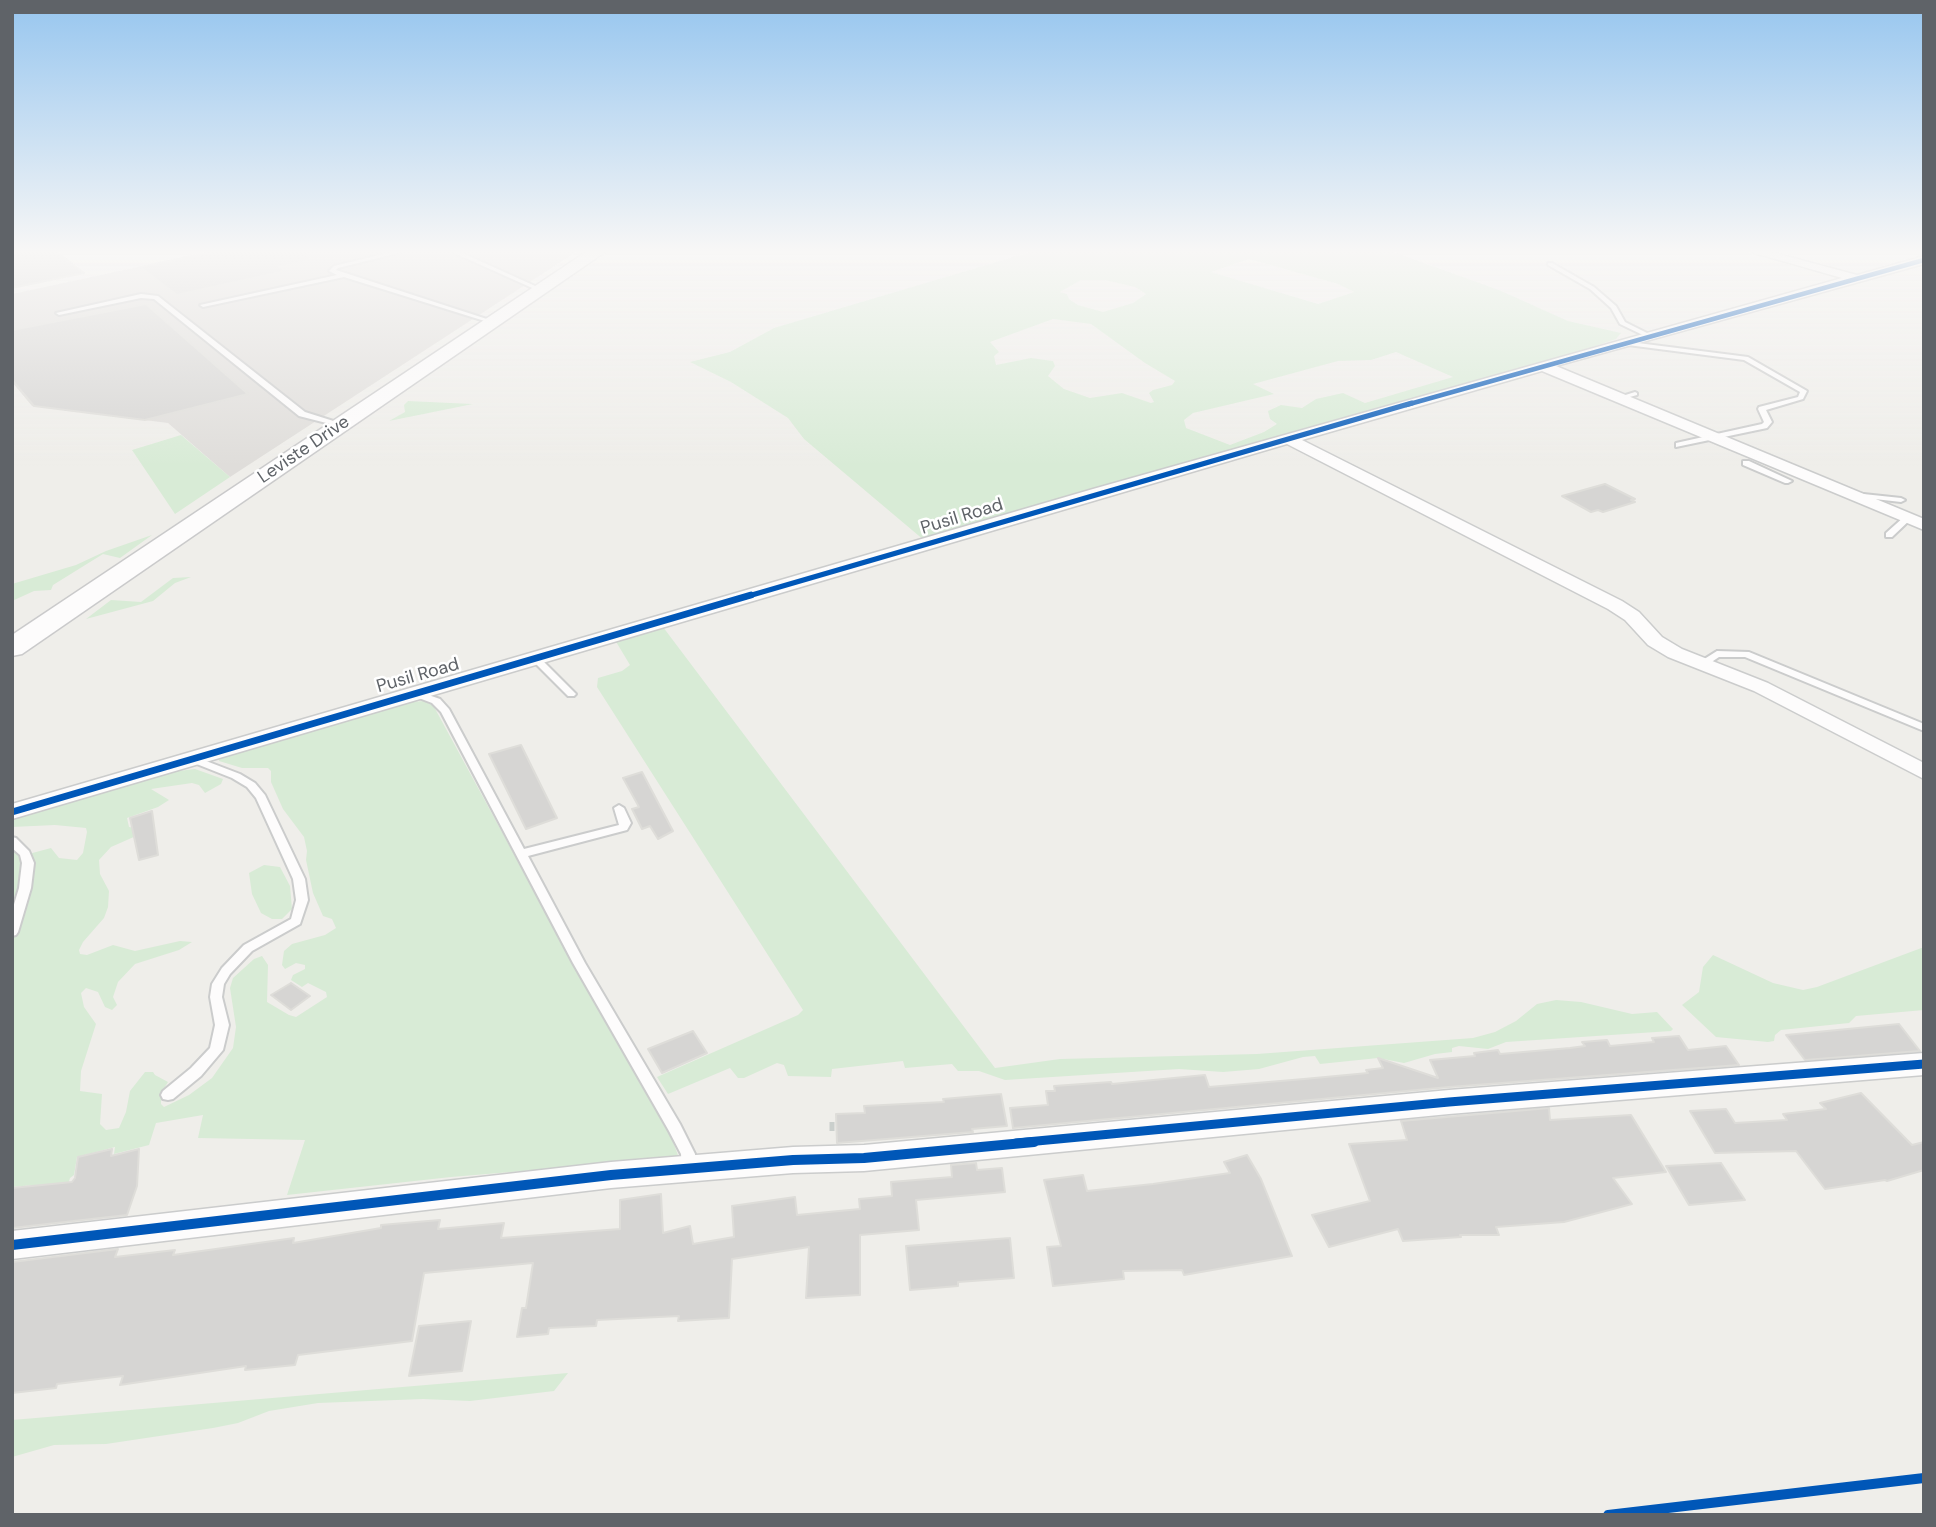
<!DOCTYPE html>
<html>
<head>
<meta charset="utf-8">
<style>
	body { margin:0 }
	#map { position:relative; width:1936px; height:1527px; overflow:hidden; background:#efeeea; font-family:"DM Sans",sans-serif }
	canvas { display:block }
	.frame { position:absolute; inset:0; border:14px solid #5f6368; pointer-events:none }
</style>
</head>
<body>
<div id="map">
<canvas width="1936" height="1527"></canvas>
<div class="frame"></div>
</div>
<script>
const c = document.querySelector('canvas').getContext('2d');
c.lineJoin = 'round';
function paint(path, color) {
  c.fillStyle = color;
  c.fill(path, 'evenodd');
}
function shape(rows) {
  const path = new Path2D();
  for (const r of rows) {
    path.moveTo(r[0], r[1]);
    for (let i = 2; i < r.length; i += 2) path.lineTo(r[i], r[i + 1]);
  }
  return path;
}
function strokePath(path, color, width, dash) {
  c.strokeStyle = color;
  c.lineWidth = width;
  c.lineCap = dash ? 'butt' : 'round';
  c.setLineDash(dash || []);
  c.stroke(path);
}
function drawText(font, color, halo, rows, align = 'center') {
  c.font = font + ' "DM Sans",sans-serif';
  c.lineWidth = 5;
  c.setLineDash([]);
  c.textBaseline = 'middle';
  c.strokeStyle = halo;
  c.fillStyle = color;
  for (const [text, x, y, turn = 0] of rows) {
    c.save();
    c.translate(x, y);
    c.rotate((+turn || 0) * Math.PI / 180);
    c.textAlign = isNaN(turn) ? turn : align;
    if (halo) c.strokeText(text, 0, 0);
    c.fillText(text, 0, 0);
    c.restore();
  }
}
const industrial = shape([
	[208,252,576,252,230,477,168,423,32,406,12,382,12,294]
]);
const green = shape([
	[1030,252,1393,252,1499,290,1568,321,1621,333,1616,339,1590,348,925,541,804,439,788,418,731,382,690,362,730,352,774,328],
	[1249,259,1338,284,1354,292,1318,304,1211,272],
	[1081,280,1105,280,1135,287,1146,294,1133,303,1103,312,1078,305,1069,299,1067,294,1060,292],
	[1053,319,1091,324,1145,363,1175,381,1172,385,1153,390,1149,393,1154,402,1151,403,1122,393,1090,398,1064,389,1048,376,1055,366,1053,361,1031,358,996,365,994,356,999,352,990,342],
	[1396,352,1453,377,1365,403,1343,393,1316,399,1302,408,1281,405,1268,411,1270,419,1277,424,1264,432,1230,445,1186,428,1184,420,1193,413,1274,394,1253,384,1338,361,1371,360],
	[408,401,473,404,389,421,405,412,404,405],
	[181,435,230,477,175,514,132,450],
	[152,535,120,558,103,554,53,585,51,590,34,591,12,601,12,584,76,565,106,551],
	[191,577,175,583,153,601,86,619,111,600,141,602,173,578],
	[663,627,995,1068,1060,1059,1257,1054,1473,1038,1495,1032,1516,1021,1537,1004,1556,1000,1581,1002,1632,1014,1657,1012,1673,1029,1671,1031,1506,1042,1488,1049,1459,1046,1452,1048,1452,1052,1435,1054,1404,1063,1378,1058,1320,1064,1315,1056,1303,1057,1259,1069,1223,1072,1179,1069,1005,1080,979,1071,958,1071,952,1064,905,1068,903,1061,832,1069,831,1077,788,1076,784,1065,777,1063,744,1078,738,1078,730,1068,668,1094,657,1077,798,1015,803,1010,597,687,598,678,622,671,630,665,615,640],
	[423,701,433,705,597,1007,672,1139,679,1158,451,1177,287,1195,305,1140,198,1138,203,1115,156,1123,149,1145,114,1154,115,1147,77,1157,74,1175,70,1178,67,1188,30,1193,34,1185,12,1187,12,850,19,855,25,855,51,848,59,858,77,860,83,853,87,832,86,828,55,825,12,827,12,818,170,772,195,769,223,779,221,784,205,793,199,785,192,783,151,789,169,800,158,807,127,818,129,827,136,828,136,836,111,847,99,860,100,874,109,891,108,907,104,918,83,942,79,950,80,954,87,955,113,945,135,951,180,941,192,942,179,950,135,964,118,982,113,997,117,1005,112,1010,105,1007,98,992,86,988,81,993,84,1007,96,1024,81,1071,80,1091,102,1094,100,1124,106,1130,119,1128,126,1112,130,1091,145,1072,153,1072,155,1075,168,1082,161,1093,161,1104,164,1107,189,1095,212,1078,233,1048,236,1027,230,988,233,978,254,959,262,956,268,965,267,1002,289,1015,296,1017,327,997,326,992,308,983,302,987,291,980,293,975,305,969,305,965,296,963,285,969,282,965,284,951,292,944,325,935,336,928,332,919,323,916,313,893,306,860,307,851,304,837,283,809,271,782,271,771,268,768,242,768,219,761,220,757,401,703],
	[264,865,280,867,290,886,292,909,282,919,272,919,261,913,252,894,249,873],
	[1924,947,1924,1010,1856,1016,1849,1023,1781,1030,1775,1035,1774,1041,1768,1042,1716,1037,1682,1005,1699,992,1703,967,1713,955,1773,983,1803,990,1817,987],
	[568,1373,554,1391,470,1401,423,1399,318,1403,269,1411,238,1423,213,1428,106,1444,54,1445,12,1457,12,1420]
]);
const building = shape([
	[12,252,57,252,84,273,12,288,12,252],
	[211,252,307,252,308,261,279,267,285,271,177,295,140,267,211,252],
	[146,304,248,394,145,420,34,406,12,380,12,330,146,304],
	[1605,484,1635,499,1631,500,1635,502,1603,512,1598,510,1591,512,1562,496,1605,484],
	[521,745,557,818,526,829,489,754,521,745],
	[642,772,673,831,658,839,650,826,642,829,632,809,639,807,623,778,642,772],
	[152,811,158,855,139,860,130,818,152,811],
	[291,983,310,996,291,1010,271,995,291,983],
	[1899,1024,1920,1051,1805,1060,1786,1035,1899,1024],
	[693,1031,707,1053,662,1073,648,1049,693,1031],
	[1679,1036,1688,1050,1726,1046,1739,1065,1449,1087,1013,1128,1010,1108,1048,1105,1046,1091,1055,1091,1054,1086,1111,1082,1112,1084,1205,1075,1209,1087,1304,1079,1368,1073,1366,1070,1383,1068,1378,1058,1438,1078,1430,1060,1475,1056,1474,1053,1498,1050,1500,1054,1570,1048,1585,1046,1582,1042,1607,1040,1610,1046,1654,1042,1652,1038,1679,1036],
	[1861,1093,1912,1145,1924,1142,1924,1170,1887,1181,1885,1180,1825,1189,1796,1151,1715,1153,1690,1111,1726,1109,1735,1123,1787,1120,1783,1114,1826,1109,1820,1103,1861,1093],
	[1001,1094,1007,1126,972,1129,973,1132,837,1143,836,1114,865,1113,864,1106,944,1102,943,1099,1001,1094],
	[1549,1108,1550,1120,1631,1115,1666,1172,1613,1178,1632,1204,1564,1222,1496,1227,1499,1235,1460,1235,1461,1237,1403,1241,1398,1229,1329,1247,1312,1215,1370,1201,1349,1144,1407,1140,1401,1121,1549,1108],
	[112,1149,111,1156,139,1149,137,1186,127,1215,12,1228,12,1188,72,1182,75,1178,78,1157,112,1149],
	[1247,1155,1261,1179,1292,1256,1184,1275,1182,1270,1123,1271,1124,1279,1053,1286,1047,1247,1061,1246,1044,1180,1083,1175,1087,1191,1153,1184,1230,1173,1224,1162,1247,1155],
	[976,1163,977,1170,1002,1168,1005,1192,916,1200,919,1230,860,1235,860,1295,806,1298,809,1247,732,1259,729,1318,678,1321,679,1316,597,1320,596,1326,549,1328,548,1334,517,1337,522,1308,526,1308,533,1263,424,1273,412,1341,298,1355,295,1365,245,1370,246,1366,120,1385,123,1376,57,1384,56,1388,12,1393,12,1262,118,1249,115,1257,175,1250,173,1255,294,1238,293,1243,381,1228,381,1225,440,1220,438,1229,504,1223,501,1238,620,1229,620,1200,661,1194,663,1233,690,1226,693,1244,734,1237,732,1206,795,1197,797,1215,860,1209,859,1199,892,1196,891,1182,952,1177,951,1165,976,1163],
	[1721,1163,1745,1200,1689,1205,1666,1166,1721,1163],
	[1010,1238,1014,1278,958,1282,958,1286,910,1290,906,1246,1010,1238],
	[471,1321,462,1371,409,1376,419,1326,471,1321]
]);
const path = shape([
	[832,1122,832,1134]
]);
const service = shape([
	[392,252,402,252,338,268,336,270,496,322,491,323,344,277,203,307,200,305,337,275,329,271,334,266,392,252],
	[452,252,460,252,544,290,539,291,452,252],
	[1548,263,1552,263,1594,287,1616,306,1625,322,1651,335,1651,337,1647,337,1620,324,1611,308,1590,289,1548,265,1548,263],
	[141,294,158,296,305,412,346,425,342,427,299,416,154,299,141,298,59,315,56,313,141,294],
	[1622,341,1748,357,1807,391,1803,399,1766,410,1772,422,1767,428,1676,447,1676,443,1762,424,1764,422,1758,409,1759,407,1798,397,1800,392,1744,360,1620,344,1620,342,1622,341],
	[1635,392,1637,393,1637,395,1619,400,1616,398,1635,392],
	[1743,461,1749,461,1792,481,1788,483,1785,483,1743,465,1743,461],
	[1854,493,1901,498,1905,500,1901,502,1857,497,1854,497,1854,493],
	[1905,516,1908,516,1912,518,1892,537,1886,537,1886,533,1905,516],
	[1717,651,1749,652,1924,724,1924,731,1745,657,1719,657,1704,667,1698,667,1696,665,1698,663,1717,651],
	[535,655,538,656,576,694,574,696,568,696,530,658,532,656,535,655],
	[414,690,440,699,449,709,524,849,619,825,614,808,619,805,624,808,631,823,627,830,528,856,585,963,680,1124,695,1154,696,1168,694,1172,689,1174,684,1172,682,1168,681,1154,669,1131,573,963,441,712,432,703,411,695,409,693,411,691,414,690],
	[193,756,240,774,255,783,265,795,305,879,308,900,300,924,252,951,230,974,224,984,222,997,229,1025,223,1050,201,1076,173,1099,168,1100,163,1099,161,1095,163,1091,191,1068,210,1048,215,1025,210,997,212,984,222,968,244,945,291,919,296,900,293,879,256,798,247,787,232,778,189,761,188,759,189,757,193,756],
	[12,837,16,838,29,851,34,863,31,888,18,932,16,935,12,936,12,911,19,888,22,863,20,855,12,848,12,837]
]);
const minor = shape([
	[1751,252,1771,252,1857,275,1924,256,1924,264,1556,366,1924,519,1924,530,1542,371,1302,440,1622,601,1639,612,1662,637,1682,649,1768,683,1924,763,1924,779,1754,691,1668,657,1648,645,1625,620,1608,609,1287,444,12,819,12,804,1093,489,1842,278,1751,252],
	[1924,1053,1924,1075,1449,1114,864,1171,793,1173,611,1188,12,1259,12,1231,611,1162,793,1147,864,1145,1449,1090,1924,1053]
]);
const secondary = shape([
	[586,252,605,252,22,654,12,656,12,635,586,252]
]);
const cyclewayFar4 = shape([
	[1406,405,1924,260]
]);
const cyclewayFar3 = shape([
	[745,597,1412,403]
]);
const cyclewayFar2 = shape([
	[12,812,751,595]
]);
const cyclewayFar1 = shape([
	[1016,1143,1449,1102,1924,1064]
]);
const cycleway = shape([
	[12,1245,611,1175,793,1160,864,1158,1034,1142],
	[1608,1515,1924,1478]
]);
const farStreetnames = [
	["Leviste Drive",304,450,-34],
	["Pusil Road",962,517,-17],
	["Pusil Road",418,676,-16]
];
paint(industrial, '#dfddda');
paint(green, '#d8ebd6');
paint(building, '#d6d5d3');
strokePath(building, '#deddd9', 2);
strokePath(service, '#cbcccc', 4);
strokePath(minor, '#cbcccc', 3);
strokePath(secondary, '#cacacb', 3);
strokePath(path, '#cacfcc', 5, [9, 4.5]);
paint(service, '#fdfcfc');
paint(minor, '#fdfcfc');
paint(secondary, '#fdfcfc');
strokePath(cyclewayFar4, '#0057b8', 4.5);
strokePath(cyclewayFar3, '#0057b8', 5);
strokePath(cyclewayFar2, '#0057b8', 7);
strokePath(cyclewayFar1, '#0057b8', 9);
strokePath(cycleway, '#0057b8', 10);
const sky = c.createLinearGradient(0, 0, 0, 466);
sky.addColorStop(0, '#97c6ef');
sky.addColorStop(0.54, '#f8f7f6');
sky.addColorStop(1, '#f8f7f600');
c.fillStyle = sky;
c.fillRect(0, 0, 1936, 466);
drawText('18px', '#5f6368', '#fff', farStreetnames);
</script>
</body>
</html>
